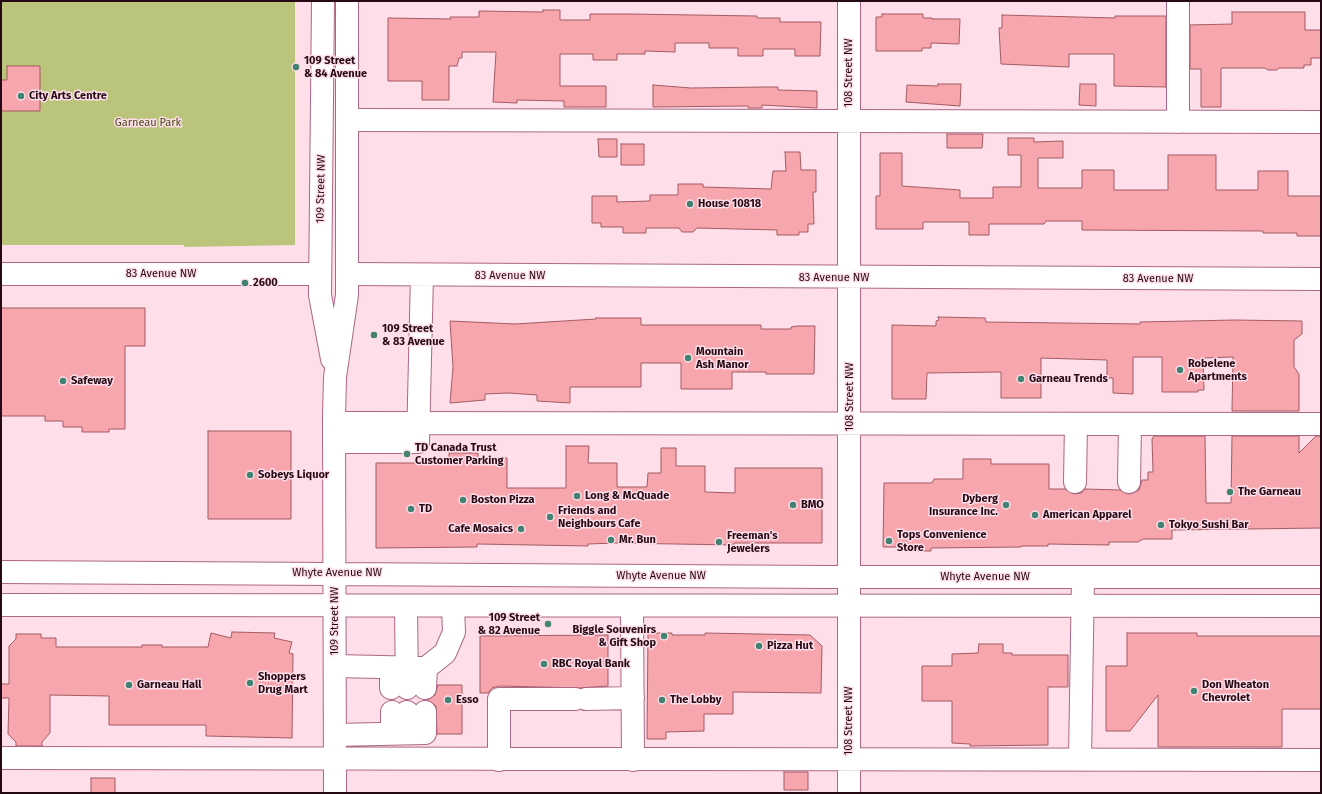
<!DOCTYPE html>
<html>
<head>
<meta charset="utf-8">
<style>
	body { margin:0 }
	#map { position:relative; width:1322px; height:794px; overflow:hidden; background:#fedee9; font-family:"Fira Sans",sans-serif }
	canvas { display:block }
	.frame { position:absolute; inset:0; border:2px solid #250a16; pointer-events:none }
</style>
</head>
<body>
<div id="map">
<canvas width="1322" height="794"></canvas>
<div class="frame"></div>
</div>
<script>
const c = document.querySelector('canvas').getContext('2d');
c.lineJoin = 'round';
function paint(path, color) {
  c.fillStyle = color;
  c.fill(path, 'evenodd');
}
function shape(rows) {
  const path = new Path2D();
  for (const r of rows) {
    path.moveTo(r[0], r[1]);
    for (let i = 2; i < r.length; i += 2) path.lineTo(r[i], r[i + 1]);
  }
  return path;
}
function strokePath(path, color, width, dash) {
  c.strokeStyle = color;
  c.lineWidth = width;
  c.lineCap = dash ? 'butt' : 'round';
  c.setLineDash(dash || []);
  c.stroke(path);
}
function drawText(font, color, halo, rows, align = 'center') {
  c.font = font + ' "Fira Sans",sans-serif';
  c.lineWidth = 3;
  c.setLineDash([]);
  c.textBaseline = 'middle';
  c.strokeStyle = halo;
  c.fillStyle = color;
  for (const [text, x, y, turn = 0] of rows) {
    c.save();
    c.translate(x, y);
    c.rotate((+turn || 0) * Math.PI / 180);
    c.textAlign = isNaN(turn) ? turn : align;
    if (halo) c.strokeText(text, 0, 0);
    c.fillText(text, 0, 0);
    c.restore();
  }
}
const green = shape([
	[1,1,295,1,295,245,184,247,184,245,1,245]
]);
const building = shape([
	[543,10,560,10,560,20,590,20,590,14,630,14,757,16,757,18,780,18,780,22,821,22,820,56,795,56,795,49,763,49,763,56,738,56,738,48,709,48,709,43,675,43,675,52,645,51,645,54,617,54,617,60,593,60,593,54,560,54,560,86,606,86,606,107,564,107,564,101,517,100,517,103,493,102,496,52,462,52,462,58,459,58,457,66,449,66,449,100,422,100,422,81,388,81,388,18,451,19,450,17,479,17,479,11,543,12,543,10],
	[1232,12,1305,12,1305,30,1321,30,1321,58,1311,58,1311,65,1304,65,1304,68,1279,68,1277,70,1268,70,1265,68,1222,68,1221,69,1221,107,1201,107,1201,69,1190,69,1190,25,1232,24,1232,12],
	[882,14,923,14,923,18,932,18,932,19,960,19,959,44,931,43,931,48,922,48,922,51,876,51,876,17,882,17,882,14],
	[1002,15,1115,18,1115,16,1166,16,1166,87,1114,86,1114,54,1069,54,1069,67,1001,64,999,28,1002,28,1002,15],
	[7,66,40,66,40,111,1,111,1,80,7,80,7,66],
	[938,84,961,84,960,106,906,102,907,85,938,86,938,84],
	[1080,84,1096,84,1096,106,1079,105,1080,84],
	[653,85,691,88,766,87,778,87,778,90,817,91,817,108,762,105,762,108,748,108,748,106,653,107,653,85],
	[947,134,983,134,982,148,947,148,947,134],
	[1008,138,1034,138,1034,142,1063,141,1063,158,1038,158,1038,188,1082,188,1082,170,1114,170,1114,190,1168,190,1168,155,1216,155,1216,190,1258,190,1258,171,1288,171,1288,196,1321,196,1321,236,1297,236,1297,233,1263,233,1263,231,1082,230,1082,221,1046,221,1044,224,989,224,989,235,969,235,969,222,923,222,923,229,876,229,876,196,880,196,880,153,902,153,902,186,960,190,960,198,993,198,993,187,1021,187,1021,155,1008,155,1008,138],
	[598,139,617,139,617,157,599,157,598,139],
	[621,144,644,144,644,165,621,165,621,144],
	[785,152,800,152,801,170,816,170,816,192,813,192,814,224,808,224,808,232,799,232,799,235,777,235,777,230,697,228,693,232,682,232,679,228,646,228,646,233,623,233,623,227,601,227,601,223,592,223,592,196,617,196,617,202,650,201,650,195,678,195,678,184,703,184,703,187,771,189,773,171,786,171,785,152],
	[1,308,145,308,145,346,125,346,125,429,109,429,109,432,82,432,82,427,63,427,63,421,45,421,45,416,1,416,1,308],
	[938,317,985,318,986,322,1140,324,1140,322,1235,320,1302,321,1302,334,1294,340,1294,367,1299,374,1299,411,1232,411,1233,357,1203,358,1204,390,1198,390,1198,392,1162,392,1162,357,1133,357,1133,394,1113,393,1113,378,1107,378,1107,360,1041,358,1041,398,1001,398,1001,372,927,373,926,399,892,399,892,325,936,326,936,321,939,320,938,317],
	[596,318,641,318,641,325,761,325,761,329,791,329,791,327,797,326,815,326,814,374,766,374,766,372,732,372,732,389,681,389,681,363,641,363,641,387,570,387,570,403,537,401,537,395,508,393,485,394,485,400,450,403,453,367,450,321,515,324,596,319,596,318],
	[208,431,291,431,291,519,208,519,208,431],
	[1154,436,1205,436,1206,503,1231,503,1232,436,1299,436,1299,453,1316,436,1321,436,1321,528,1172,530,1172,539,1143,539,1138,542,1109,542,1109,545,1048,544,1048,546,1021,546,1021,547,931,548,931,551,907,551,907,547,883,547,884,483,932,483,934,479,963,479,963,459,991,459,991,464,1049,464,1049,489,1065,489,1074,494,1081,493,1085,489,1120,490,1129,494,1139,490,1142,480,1148,480,1148,472,1153,472,1152,439,1154,436],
	[566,446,589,446,588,463,617,463,617,487,647,487,648,473,661,473,661,448,676,448,676,466,705,466,705,492,735,493,735,468,822,468,822,543,734,543,734,545,616,543,588,544,588,546,477,544,477,547,376,548,376,463,449,463,449,453,478,453,478,458,507,458,507,488,566,488,566,446],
	[232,632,275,633,274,638,292,642,289,653,293,654,292,738,206,736,206,725,109,725,109,696,50,695,50,733,42,742,42,746,16,746,16,742,8,734,9,698,1,698,1,684,9,684,9,646,16,639,16,634,41,634,41,638,56,638,56,647,142,647,142,645,162,645,162,647,208,647,211,633,231,638,232,632],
	[648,633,672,633,672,635,705,635,705,633,810,635,822,646,821,693,733,692,733,714,704,714,704,731,666,732,666,739,647,739,648,633],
	[1127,633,1197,633,1197,636,1321,636,1321,709,1282,709,1282,747,1158,747,1158,695,1130,731,1106,731,1106,666,1127,666,1127,633],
	[608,635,608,686,581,688,499,686,492,688,488,693,480,693,480,636,608,635],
	[979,644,1003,644,1003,653,1012,653,1012,655,1068,655,1068,687,1048,687,1048,745,970,746,970,744,952,743,952,701,922,701,922,666,952,666,952,654,978,653,979,644],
	[438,685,462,685,462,734,437,734,436,706,427,700,435,695,438,685],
	[784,772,808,772,808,790,784,790,784,772],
	[91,778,115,778,115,793,91,793,91,778]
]);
const minor = shape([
	[348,120,1321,122],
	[1178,122,1178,1],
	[1,274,320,274],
	[347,274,1321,279],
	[334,423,1321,424],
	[334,442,418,442,422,275],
	[1075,482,1076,424],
	[1129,482,1130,424],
	[406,606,407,688],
	[632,607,633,760],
	[335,666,426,668,445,653,454,632,453,607],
	[391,668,391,688],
	[425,688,426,668],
	[586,699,633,698],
	[392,712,392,733],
	[407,712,408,733],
	[335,735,425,733,425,712],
	[1,758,1321,760],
	[1080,759,1083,577],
	[499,760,499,699,575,699],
	[849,793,849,1]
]);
const major = shape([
	[323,1,320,295,332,359],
	[1,572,827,577,1321,577],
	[1,605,1321,606],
	[335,793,334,417,335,377,347,295,347,1]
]);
const markers = [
	[296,67,4,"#418271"],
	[21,96,4,"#418271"],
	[690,204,4,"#418271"],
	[245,283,4,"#418271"],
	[374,335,4,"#418271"],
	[688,358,4,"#418271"],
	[1180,370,4,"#418271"],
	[1021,379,4,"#418271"],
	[63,381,4,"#418271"],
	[407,454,4,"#418271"],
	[250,475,4,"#418271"],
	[1230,492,4,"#418271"],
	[577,496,4,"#418271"],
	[463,500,4,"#418271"],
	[793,505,4,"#418271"],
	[1006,505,4,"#418271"],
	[411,509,4,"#418271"],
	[1035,515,4,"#418271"],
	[550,517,4,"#418271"],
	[1161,525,4,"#418271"],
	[521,529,4,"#418271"],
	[611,540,4,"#418271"],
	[889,541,4,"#418271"],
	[719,542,4,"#418271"],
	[548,624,4,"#418271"],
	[664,636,4,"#418271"],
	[759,646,4,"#418271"],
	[544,664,4,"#418271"],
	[250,683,4,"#418271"],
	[129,685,4,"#418271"],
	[1194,691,4,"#418271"],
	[448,700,4,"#418271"],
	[662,700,4,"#418271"]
];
const poiNames = [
	["109 Street",304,61],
	["& 84 Avenue",304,74],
	["City Arts Centre",29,96],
	["House 10818",698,204],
	["2600",253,283],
	["109 Street",382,329],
	["& 83 Avenue",382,342],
	["Mountain",696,352],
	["Ash Manor",696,365],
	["Robelene",1188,364],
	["Apartments",1188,377],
	["Garneau Trends",1029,379],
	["Safeway",71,381],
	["TD Canada Trust",415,448],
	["Customer Parking",415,461],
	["Sobeys Liquor",258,475],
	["The Garneau",1238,492],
	["Long & McQuade",585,496],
	["Dyberg",998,499,"right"],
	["Insurance Inc.",998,512,"right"],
	["Boston Pizza",471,500],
	["BMO",801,505],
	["TD",419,509],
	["Friends and",558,511],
	["Neighbours Cafe",558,524],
	["American Apparel",1043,515],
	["Tokyo Sushi Bar",1169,525],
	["Cafe Mosaics",513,529,"right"],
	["Tops Convenience",897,535],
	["Store",897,548],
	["Freeman's",727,536],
	["Jewelers",727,549],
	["Mr. Bun",619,540],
	["109 Street",540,618,"right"],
	["& 82 Avenue",540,631,"right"],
	["Biggle Souvenirs",656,630,"right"],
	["& Gift Shop",656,643,"right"],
	["Pizza Hut",767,646],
	["RBC Royal Bank",552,664],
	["Shoppers",258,677],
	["Drug Mart",258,690],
	["Garneau Hall",137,685],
	["Don Wheaton",1202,685],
	["Chevrolet",1202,698],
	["Esso",456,700],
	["The Lobby",670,700]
];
const streetNames = [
	["108 Street NW",849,73,-90],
	["109 Street NW",321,189,-89],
	["83 Avenue NW",161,274],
	["83 Avenue NW",510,276],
	["83 Avenue NW",834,278],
	["83 Avenue NW",1158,279],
	["108 Street NW",850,397,-90],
	["Whyte Avenue NW",337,573],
	["Whyte Avenue NW",661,576],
	["Whyte Avenue NW",985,577],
	["109 Street NW",335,621,-90],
	["108 Street NW",849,721,-90]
];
const parkNames = [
	["Garneau Park",148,123]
];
paint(green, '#bbc47b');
paint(building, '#f6a6ac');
strokePath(building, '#a45b63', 1);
strokePath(minor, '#ac6784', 24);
strokePath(major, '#ac6784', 24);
strokePath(minor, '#fff', 22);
strokePath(major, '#fff', 22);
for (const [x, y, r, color] of markers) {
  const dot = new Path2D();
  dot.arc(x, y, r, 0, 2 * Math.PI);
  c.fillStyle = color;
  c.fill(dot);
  strokePath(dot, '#fedee9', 1.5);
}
drawText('bold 11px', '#250a16', '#fedee9', poiNames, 'left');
drawText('11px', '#250a16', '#fedee9', streetNames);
drawText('11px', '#454a14', '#fedee9', parkNames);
</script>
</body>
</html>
